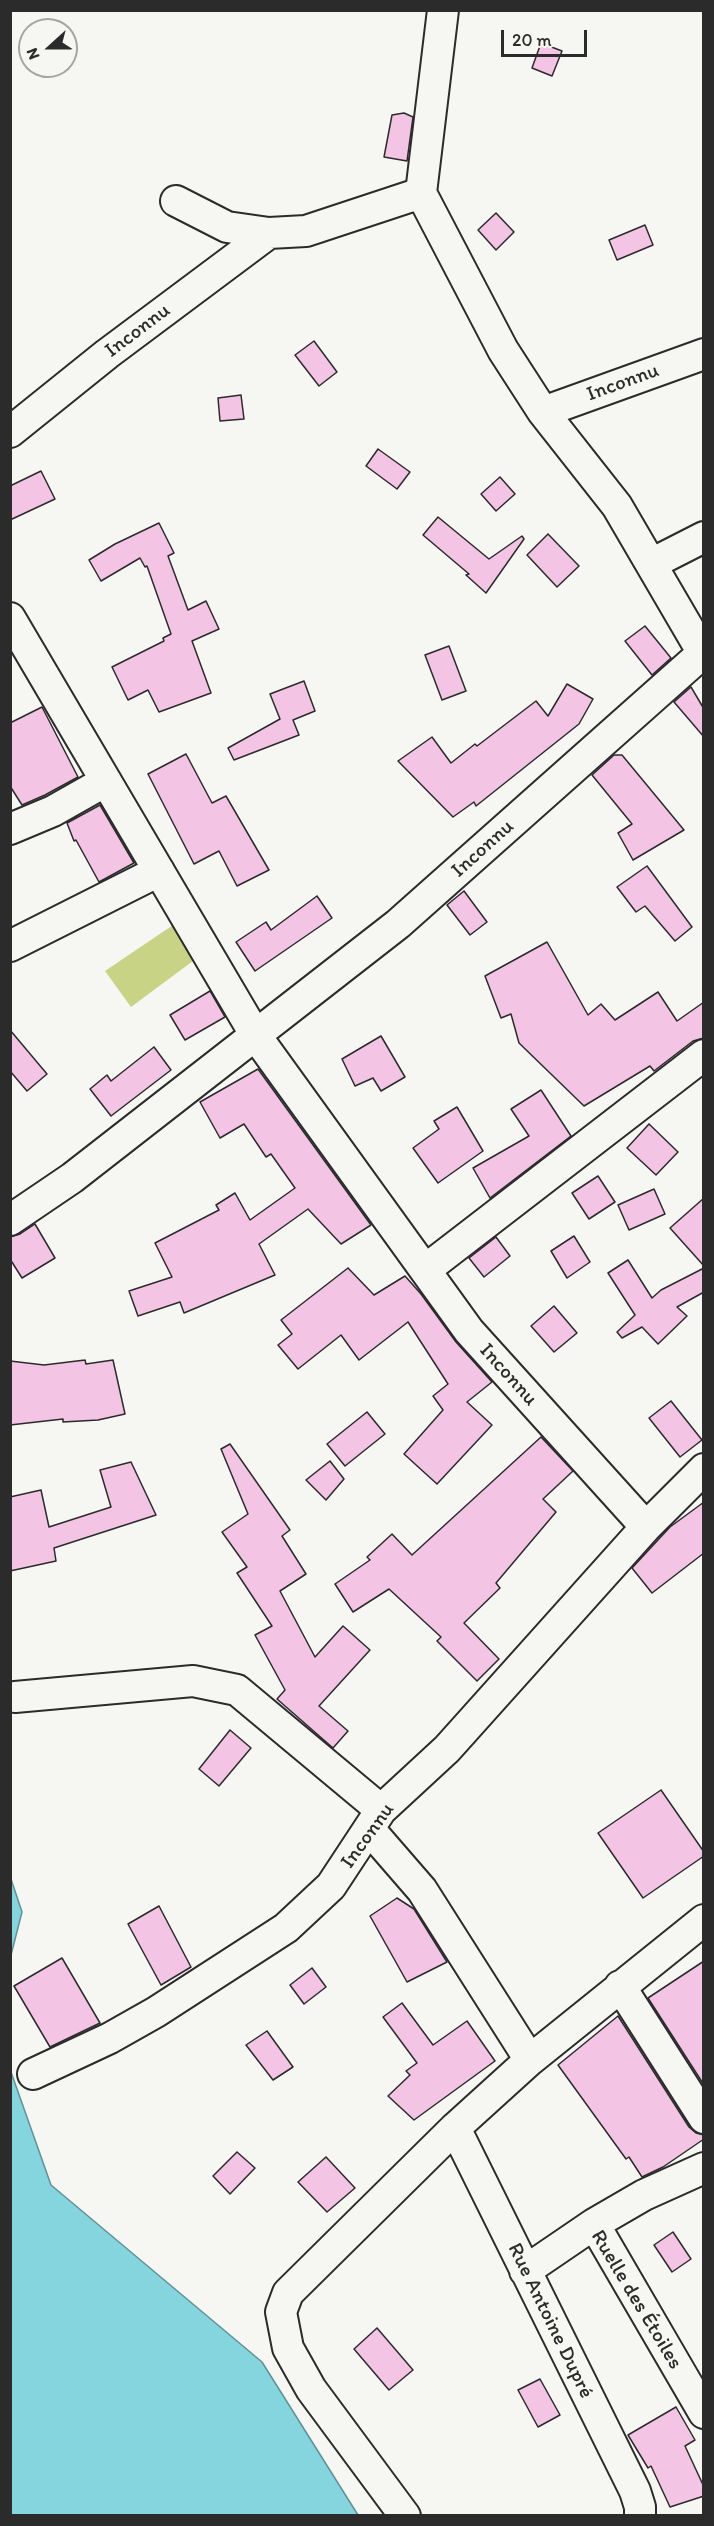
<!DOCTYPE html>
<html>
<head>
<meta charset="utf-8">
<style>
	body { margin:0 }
	#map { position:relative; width:714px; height:2526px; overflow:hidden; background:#f6f6f2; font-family:Itim,sans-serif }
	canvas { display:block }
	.frame { position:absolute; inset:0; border:12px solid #2b2b2b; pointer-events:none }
	.north { position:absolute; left:18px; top:18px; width:60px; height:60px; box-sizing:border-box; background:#f6f6f2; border:2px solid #a5a5a2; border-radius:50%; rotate:249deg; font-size:16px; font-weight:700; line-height:24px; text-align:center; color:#2b2b2b }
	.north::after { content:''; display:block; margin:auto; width:21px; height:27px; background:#2b2b2b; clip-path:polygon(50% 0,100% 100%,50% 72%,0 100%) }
	.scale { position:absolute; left:501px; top:30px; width:86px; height:27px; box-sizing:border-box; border:3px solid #2b2b2b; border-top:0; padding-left:8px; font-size:18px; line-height:21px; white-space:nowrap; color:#2b2b2b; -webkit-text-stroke:4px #f6f6f2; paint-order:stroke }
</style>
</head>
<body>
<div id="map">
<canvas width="714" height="2526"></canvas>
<div class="frame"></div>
<div class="north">N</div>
<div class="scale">20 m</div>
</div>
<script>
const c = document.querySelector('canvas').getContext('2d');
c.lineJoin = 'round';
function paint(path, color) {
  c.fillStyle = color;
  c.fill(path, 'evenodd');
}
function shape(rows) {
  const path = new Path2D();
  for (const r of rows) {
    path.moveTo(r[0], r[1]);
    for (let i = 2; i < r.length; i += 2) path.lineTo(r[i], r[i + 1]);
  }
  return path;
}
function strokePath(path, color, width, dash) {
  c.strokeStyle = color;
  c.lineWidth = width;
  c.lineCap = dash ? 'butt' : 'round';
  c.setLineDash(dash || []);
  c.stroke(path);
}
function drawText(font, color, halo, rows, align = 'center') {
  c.font = font + ' Itim,sans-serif';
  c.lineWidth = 5;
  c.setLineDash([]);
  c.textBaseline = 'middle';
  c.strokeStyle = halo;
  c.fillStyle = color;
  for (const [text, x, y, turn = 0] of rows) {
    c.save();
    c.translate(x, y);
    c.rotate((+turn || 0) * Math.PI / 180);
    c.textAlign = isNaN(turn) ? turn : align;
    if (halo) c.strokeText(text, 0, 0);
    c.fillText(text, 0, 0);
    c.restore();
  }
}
const green = shape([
	[179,921,201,955,131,1007,105,971]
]);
const water = shape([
	[11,1879,22,1912,11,1955,11,1879],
	[11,2072,51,2185,262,2362,358,2515,11,2515,11,2072]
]);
const building = shape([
	[541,43,562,51,552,76,532,68,541,43],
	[404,113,413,117,407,161,384,157,392,115,404,113],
	[496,213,514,232,496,250,478,230,496,213],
	[645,225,653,245,617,260,609,240,645,225],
	[314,341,337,372,319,386,295,355,314,341],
	[241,395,244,419,220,421,218,398,241,395],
	[378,449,410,472,397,489,366,466,378,449],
	[41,471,55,499,10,520,10,486,41,471],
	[500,477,515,494,496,511,481,494,500,477],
	[438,517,489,559,522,536,524,539,486,593,466,575,469,574,423,535,438,517],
	[159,523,174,553,168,556,188,610,206,601,219,629,192,641,211,693,159,712,148,690,128,700,112,667,164,641,163,638,171,634,147,566,145,567,140,558,101,581,89,560,115,544,159,523],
	[548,534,579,566,557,587,527,555,548,534],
	[645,626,671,658,652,675,625,641,645,626],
	[449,646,466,691,442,700,425,655,449,646],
	[304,681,315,711,293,720,299,735,234,760,228,748,280,719,270,694,304,681],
	[567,684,593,699,579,724,476,806,474,802,453,817,398,761,432,737,451,763,475,744,477,746,536,701,548,716,567,684],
	[691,687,704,709,704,737,674,702,691,687],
	[42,707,78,777,45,795,22,805,10,786,10,723,42,707],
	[186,754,212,803,226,796,269,870,237,886,219,851,194,864,148,774,186,754],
	[614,755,622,755,684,830,633,860,618,833,632,824,592,775,614,755],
	[100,805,134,863,99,882,76,840,74,841,67,823,100,805],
	[647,866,692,927,675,941,645,906,636,912,617,887,647,866],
	[464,891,487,922,470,935,447,905,464,891],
	[317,896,332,918,255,971,236,942,266,922,271,930,317,896],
	[547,942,588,1015,601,1004,615,1020,658,992,677,1021,704,1002,704,1038,693,1041,654,1071,650,1066,584,1106,519,1043,511,1014,501,1018,485,976,547,942],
	[210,991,225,1017,185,1040,170,1015,210,991],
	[10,1030,47,1074,27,1091,10,1071,10,1030],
	[381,1036,405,1077,381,1091,373,1078,355,1086,342,1059,381,1036],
	[154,1047,171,1070,111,1116,90,1089,107,1075,111,1081,154,1047],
	[258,1069,371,1225,341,1244,308,1209,259,1244,275,1275,184,1313,180,1302,138,1316,129,1291,172,1277,155,1243,219,1210,216,1205,235,1193,250,1220,295,1188,271,1154,266,1157,244,1124,220,1138,200,1102,258,1069],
	[541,1090,571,1136,490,1198,473,1168,529,1136,511,1109,541,1090],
	[457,1107,483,1151,438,1183,413,1148,439,1129,434,1121,457,1107],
	[649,1124,678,1152,656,1175,627,1148,649,1124],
	[598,1176,615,1202,589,1219,572,1193,598,1176],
	[654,1189,665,1214,629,1230,618,1205,654,1189],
	[704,1198,704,1266,670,1228,704,1198],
	[35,1224,55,1258,22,1278,10,1259,10,1237,20,1234,35,1224],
	[574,1236,590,1262,567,1278,551,1251,574,1236],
	[496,1237,510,1256,484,1277,469,1258,496,1237],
	[628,1260,652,1298,661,1290,704,1268,704,1292,677,1307,687,1316,658,1344,642,1327,622,1338,617,1332,635,1315,608,1273,628,1260],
	[348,1268,374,1295,405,1276,421,1294,456,1342,492,1382,467,1402,492,1425,437,1484,404,1454,443,1410,433,1396,448,1384,408,1322,359,1360,341,1335,298,1369,278,1345,292,1334,281,1320,348,1268],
	[554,1306,577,1333,554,1352,531,1326,554,1306],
	[85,1360,86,1364,113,1360,125,1414,98,1420,63,1422,63,1419,10,1425,10,1361,44,1365,85,1360],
	[671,1401,702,1440,680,1457,649,1418,671,1401],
	[367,1412,385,1434,345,1466,327,1444,367,1412],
	[541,1437,573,1471,543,1499,556,1512,496,1583,500,1588,464,1623,499,1659,477,1681,437,1641,441,1637,389,1589,353,1612,335,1584,370,1560,367,1557,392,1534,412,1555,541,1437],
	[230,1444,290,1530,282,1536,306,1574,280,1591,315,1657,343,1626,370,1650,319,1706,348,1731,333,1748,277,1699,285,1690,255,1635,272,1626,237,1573,247,1567,222,1532,248,1514,221,1449,230,1444],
	[330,1461,344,1479,326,1500,306,1480,330,1461],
	[131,1462,156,1515,54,1548,56,1561,10,1571,10,1497,41,1490,49,1527,111,1507,100,1470,131,1462],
	[704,1502,704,1553,652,1593,632,1568,670,1527,704,1502],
	[230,1730,251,1748,219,1786,199,1769,230,1730],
	[661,1790,704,1852,704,1856,643,1898,598,1833,661,1790],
	[397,1898,414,1909,447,1962,407,1982,370,1916,397,1898],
	[159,1906,191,1967,161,1985,128,1924,159,1906],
	[62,1958,100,2023,50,2047,14,1986,62,1958],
	[704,1961,704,2085,648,1998,704,1961],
	[312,1968,326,1987,304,2004,290,1985,312,1968],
	[402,2003,433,2045,467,2021,495,2061,414,2120,388,2096,410,2075,406,2071,417,2063,383,2017,402,2003],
	[618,2016,689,2127,696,2133,704,2135,704,2139,663,2167,642,2177,629,2157,626,2159,558,2065,618,2016],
	[267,2031,293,2067,273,2080,246,2045,267,2031],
	[237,2152,255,2168,230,2194,213,2176,237,2152],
	[326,2157,355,2188,327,2212,298,2182,326,2157],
	[673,2232,691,2259,672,2272,654,2245,673,2232],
	[377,2328,413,2370,389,2390,354,2349,377,2328],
	[540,2379,560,2415,538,2427,518,2390,540,2379],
	[676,2407,695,2440,685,2446,704,2487,704,2496,670,2507,651,2466,648,2468,628,2435,676,2407]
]);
const minor = shape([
	[421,193,443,10],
	[176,201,227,227,269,233,306,231,421,193,503,350,543,412,617,506,704,655],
	[543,412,704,354],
	[10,432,107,354,269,233],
	[651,564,704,537],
	[10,618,256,1036,469,1331,646,1527],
	[10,829,53,811,106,781],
	[10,946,159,871],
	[10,1220,72,1178,398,924,704,652],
	[425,1270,704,1055],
	[15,1697,193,1681,237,1690,381,1810],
	[370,1830,422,1890,530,2060],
	[620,1986,704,2118],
	[33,2074,110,2038,156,2012,286,1928,331,1886,381,1810,447,1749,646,1527,704,1469],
	[455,2128,635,2491,640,2507,640,2516],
	[594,2224,644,2195,704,2168],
	[525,2271,594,2224,704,2413],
	[405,2516,311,2389,288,2348,281,2312,288,2293,455,2128,530,2060,704,1920]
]);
const streetNames = [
	["Inconnu",138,331,-37],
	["Inconnu",623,383,-20],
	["Inconnu",483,849,-42],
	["Inconnu",508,1375,48],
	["Inconnu",368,1836,-54],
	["Ruelle des Étoiles",636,2300,59],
	["Rue Antoine Dupré",550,2321,64]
];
paint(green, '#c8d386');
paint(water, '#84d5de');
strokePath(water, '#609196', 1.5);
paint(building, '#f4c4e5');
strokePath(building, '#2b2b2b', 1.5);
strokePath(minor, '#2b2b2b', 34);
strokePath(minor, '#f6f6f2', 30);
drawText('21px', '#2b2b2b', '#f6f6f2', streetNames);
</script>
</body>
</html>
